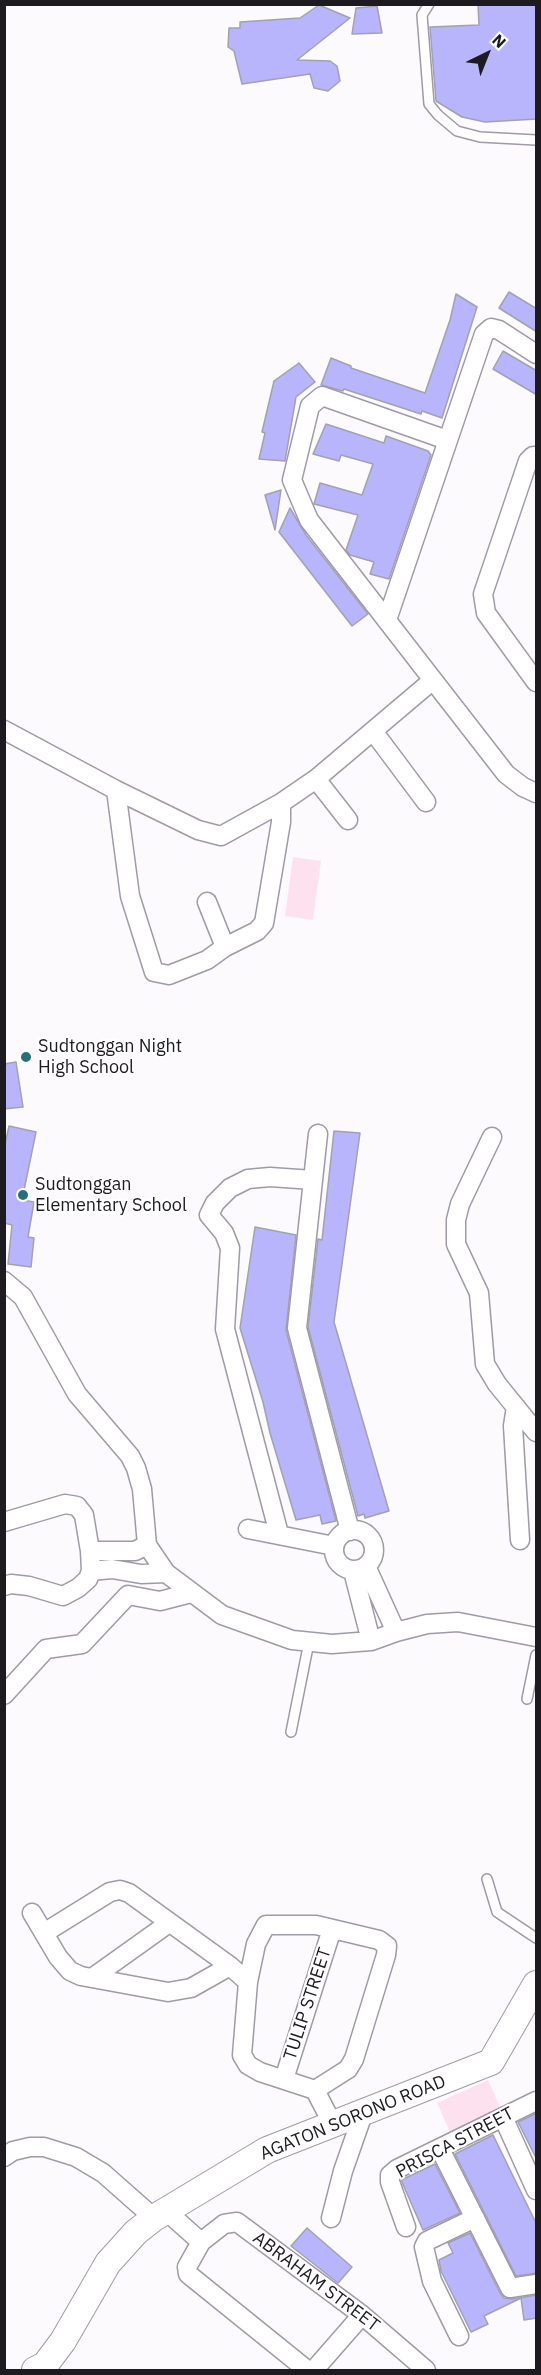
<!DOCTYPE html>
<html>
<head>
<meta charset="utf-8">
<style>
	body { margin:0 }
	#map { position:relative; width:541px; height:2375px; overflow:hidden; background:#fcfafd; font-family:"IBM Plex Sans",sans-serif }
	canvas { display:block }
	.frame { position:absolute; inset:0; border:6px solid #1d1a20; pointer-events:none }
	.north { position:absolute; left:457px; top:24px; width:60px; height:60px; -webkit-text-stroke:4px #fff; paint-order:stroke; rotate:43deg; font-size:16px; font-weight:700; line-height:24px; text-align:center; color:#1d1a20 }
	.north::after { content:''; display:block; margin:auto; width:21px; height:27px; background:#1d1a20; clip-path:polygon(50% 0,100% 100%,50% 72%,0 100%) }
</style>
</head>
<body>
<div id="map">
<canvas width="541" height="2375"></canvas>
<div class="frame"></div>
<div class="north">N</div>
</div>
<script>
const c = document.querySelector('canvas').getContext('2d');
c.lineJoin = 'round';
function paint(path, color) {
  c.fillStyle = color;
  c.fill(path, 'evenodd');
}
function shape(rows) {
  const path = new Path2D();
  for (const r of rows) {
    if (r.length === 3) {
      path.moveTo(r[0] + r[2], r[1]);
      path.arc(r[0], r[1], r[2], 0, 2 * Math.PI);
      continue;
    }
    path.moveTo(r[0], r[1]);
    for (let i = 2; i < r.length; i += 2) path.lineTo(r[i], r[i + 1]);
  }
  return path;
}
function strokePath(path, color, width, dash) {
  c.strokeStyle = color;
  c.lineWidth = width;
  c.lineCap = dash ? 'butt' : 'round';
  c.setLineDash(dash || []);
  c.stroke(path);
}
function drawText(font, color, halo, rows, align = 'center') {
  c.font = font + ' "IBM Plex Sans",sans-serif';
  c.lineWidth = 4.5;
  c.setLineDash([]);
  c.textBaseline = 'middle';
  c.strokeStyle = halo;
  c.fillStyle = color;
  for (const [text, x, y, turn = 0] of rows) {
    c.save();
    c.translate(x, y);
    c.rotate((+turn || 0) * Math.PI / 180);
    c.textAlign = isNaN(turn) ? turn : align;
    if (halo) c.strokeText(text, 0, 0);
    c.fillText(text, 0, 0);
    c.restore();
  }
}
const green = shape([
	[293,857,321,861,313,920,285,916],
	[488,2080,501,2109,450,2132,437,2103]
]);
const building = shape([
	[478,4,537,4,537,119,485,122,462,117,436,101,430,27,479,25,478,4],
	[319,5,350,18,297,60,330,61,337,66,340,81,328,91,314,88,310,74,242,84,234,51,228,47,229,28,240,28,240,22,300,18,319,5],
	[377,6,382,33,352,34,356,8,377,6],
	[509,292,537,309,537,332,499,308,509,292],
	[456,294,477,307,442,418,422,411,421,414,344,389,343,391,321,385,331,358,351,366,351,368,425,393,450,320,456,294],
	[503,351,537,371,537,395,493,369,503,351],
	[299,363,315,382,296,397,285,461,259,459,265,433,262,432,274,381,299,363],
	[326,424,384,443,386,436,428,451,431,455,389,579,370,574,374,562,350,555,346,550,358,515,314,504,320,483,362,495,373,464,341,455,339,461,313,454,326,424],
	[281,490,275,530,265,495,281,490],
	[290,508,306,535,368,614,352,626,279,532,290,508],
	[16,1062,23,1107,4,1109,4,1064,16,1062],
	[9,1126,36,1132,22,1200,34,1202,28,1237,34,1238,31,1267,8,1264,12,1225,4,1223,4,1149,9,1126],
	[334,1131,360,1133,334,1322,389,1511,365,1518,364,1514,358,1516,308,1327,318,1239,322,1240,334,1131],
	[255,1227,296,1235,286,1330,336,1521,322,1524,320,1515,296,1520,270,1433,263,1402,240,1328,255,1227],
	[537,2113,537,2160,518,2122,537,2113],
	[493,2135,537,2225,537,2273,516,2276,455,2154,493,2135],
	[435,2164,460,2213,423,2230,401,2180,435,2164],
	[307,2228,352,2267,338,2283,291,2246,307,2228],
	[470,2233,500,2293,504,2298,512,2299,537,2295,537,2318,524,2320,521,2298,484,2316,488,2324,471,2332,441,2271,439,2260,453,2253,448,2243,470,2233]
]);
const lane = shape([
	[429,4,422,15,429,104,438,115,457,131,480,137,536,140],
	[527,1699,536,1655],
	[291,1732,309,1642],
	[487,1879,497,1912,536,1938]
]);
const street = shape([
	[447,440,322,396,310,406,292,480,309,520,433,680,506,774,523,787,536,793],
	[536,456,533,456,528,461,483,594,486,613,536,682],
	[387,620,484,334,491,328,499,330,536,354],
	[4,730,116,790,198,830,221,836,281,803,316,779,433,680],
	[373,731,426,802],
	[316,779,348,820],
	[116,790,130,896,154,972,169,975,207,960,225,947,257,931,264,923,281,822,281,803],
	[207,902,225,947],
	[318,1134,297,1328,350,1531],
	[492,1137,460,1204,456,1220,456,1244,479,1293,485,1364,497,1384,536,1432],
	[4,1281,23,1297,77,1394,130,1456,136,1468,142,1489,147,1545,166,1573,222,1615,292,1640,332,1644,371,1641,396,1632,427,1624,458,1622,536,1637],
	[516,1407,513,1426,520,1540],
	[4,1522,65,1504,77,1506,84,1515,90,1551,91,1571,88,1579,78,1588,63,1596,29,1586,11,1584,4,1586],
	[248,1529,334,1546],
	[354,1550,20],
	[279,1534,225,1329,230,1248,224,1233,209,1215,215,1203,230,1188,248,1179,270,1177,313,1180],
	[90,1551,135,1551,147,1545],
	[366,1566,396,1632],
	[91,1571,112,1569,141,1574,166,1573],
	[353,1571,371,1641],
	[4,1695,46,1649,82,1644,128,1595,160,1601,191,1593],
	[32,1913,58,1957,70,1971,81,1976,168,1992,191,1988,230,1966],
	[266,1925,316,1925,379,1940,387,1946,386,1955,354,2059,348,2069,315,2090,260,2072,248,2065,242,2055,248,1982,256,1944,266,1925],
	[44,1933,110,1892,120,1890,129,1893,230,1966,248,1982],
	[92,1978,169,1923],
	[284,2079,332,1929],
	[315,2090,332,2123],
	[503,2117,536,2190],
	[440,2149,510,2288,536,2284],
	[4,2157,13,2151,30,2147,44,2147,76,2157,103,2173,154,2218],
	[165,2210,201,2242],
	[331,2218,343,2171,364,2111],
	[406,2227,390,2182,390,2175,397,2169,536,2101],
	[459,2336,432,2281,424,2247,427,2241,475,2218],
	[307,2370,188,2274,187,2267,201,2242,224,2224,237,2222,362,2315,426,2370],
	[314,2370,362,2315]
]);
const secondary = shape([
	[35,2370,45,2365,63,2341,108,2263,136,2232,154,2218,267,2150,491,2062,536,1984]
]);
const markers = [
	[26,1057,6,"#267177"],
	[23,1195,6,"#267177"]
];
const poiNames = [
	["Sudtonggan Night",38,1047],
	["High School",38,1068],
	["Sudtonggan",35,1185],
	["Elementary School",35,1206]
];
const streetNames = [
	["TULIP STREET",308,2004,-72],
	["AGATON SORONO ROAD",353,2118,-22],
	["PRISCA STREET",455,2143,-28],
	["ABRAHAM STREET",316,2282,37]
];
paint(green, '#fee1ef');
paint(building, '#b8b5fc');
strokePath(building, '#a1a1b1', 1.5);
strokePath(lane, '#a099a8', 12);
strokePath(street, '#a099a8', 21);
strokePath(secondary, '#a099a8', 28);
strokePath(lane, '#fff', 9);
strokePath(street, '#fff', 18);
strokePath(secondary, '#fff', 26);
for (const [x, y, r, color] of markers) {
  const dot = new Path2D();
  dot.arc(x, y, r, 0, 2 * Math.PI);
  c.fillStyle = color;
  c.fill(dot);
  strokePath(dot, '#fff', 2);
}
drawText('18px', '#1d1a20', '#fff', poiNames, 'left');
drawText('18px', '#1d1a20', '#fff', streetNames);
</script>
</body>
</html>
